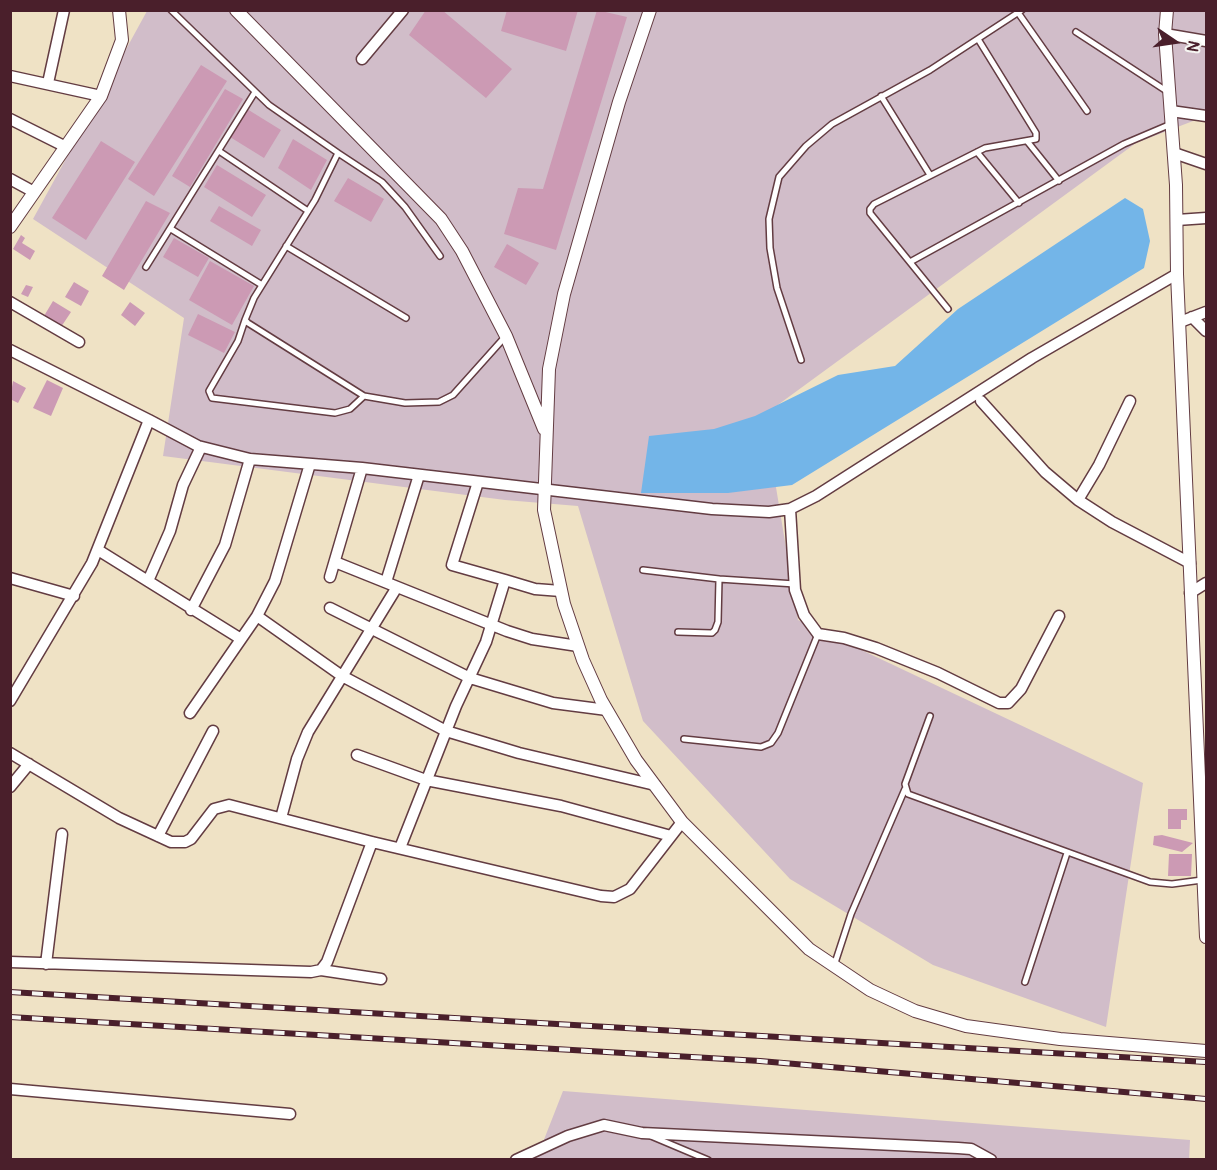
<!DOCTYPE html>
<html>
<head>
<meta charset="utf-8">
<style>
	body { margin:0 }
	#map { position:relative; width:1217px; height:1170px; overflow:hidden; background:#efe2c5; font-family:Pangolin,sans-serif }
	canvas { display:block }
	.frame { position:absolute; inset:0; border:12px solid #4a1f2b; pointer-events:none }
	.north { position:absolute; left:1145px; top:12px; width:60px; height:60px; -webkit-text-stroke:4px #f6f6f2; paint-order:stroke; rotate:103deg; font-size:16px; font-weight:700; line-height:24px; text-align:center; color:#4a1f2b }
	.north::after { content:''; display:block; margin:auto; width:21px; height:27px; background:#4a1f2b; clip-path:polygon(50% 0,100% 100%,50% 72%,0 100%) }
</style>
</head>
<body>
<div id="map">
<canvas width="1217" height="1170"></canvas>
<div class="frame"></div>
<div class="north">N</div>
</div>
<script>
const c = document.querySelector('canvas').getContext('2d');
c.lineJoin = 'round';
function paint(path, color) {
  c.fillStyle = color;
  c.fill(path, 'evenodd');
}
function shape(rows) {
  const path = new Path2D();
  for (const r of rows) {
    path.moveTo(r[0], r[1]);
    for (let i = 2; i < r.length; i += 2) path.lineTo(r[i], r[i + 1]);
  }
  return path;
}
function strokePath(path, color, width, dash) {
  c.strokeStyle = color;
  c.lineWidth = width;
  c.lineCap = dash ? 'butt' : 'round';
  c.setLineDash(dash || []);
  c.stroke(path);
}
const industrial = shape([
	[147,11,1206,11,1206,116,1136,143,764,415,798,620,1143,783,1106,1027,933,965,790,879,643,721,578,506,505,500,163,456,184,318,33,219],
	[563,1091,1190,1140,1189,1160,536,1160]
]);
const water = shape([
	[1125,198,1143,209,1150,241,1144,268,792,485,728,493,641,493,649,436,714,429,755,416,838,375,895,366,958,309]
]);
const building = shape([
	[426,10,442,10,512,69,486,98,409,35],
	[507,10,578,10,566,51,501,31],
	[597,10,627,17,556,250,504,234,518,188,543,189],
	[201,65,227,81,154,196,128,179],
	[225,89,243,99,190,187,172,176],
	[247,109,281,130,264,158,230,137],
	[293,139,327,160,311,190,278,168],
	[101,141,135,162,86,240,52,218],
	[217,165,266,195,252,217,204,187],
	[348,178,384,199,371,222,334,201],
	[146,201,170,213,124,290,102,276],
	[219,206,261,230,252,246,210,221],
	[21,235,25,238,22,243,35,251,30,260,13,249],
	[174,238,209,258,198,277,163,257],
	[507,244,539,263,526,285,494,267],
	[210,261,254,286,232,325,189,300],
	[74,282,89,291,81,306,65,297],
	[26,285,33,287,28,297,21,294],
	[53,301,71,312,61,327,44,316],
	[130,302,145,313,135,326,121,315],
	[198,314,235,332,224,353,188,335],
	[47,380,63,388,51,416,33,408],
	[13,381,26,388,18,403,10,399],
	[1168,809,1187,809,1187,820,1181,820,1181,829,1168,829],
	[1162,835,1193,843,1182,852,1153,845,1154,836],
	[1169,854,1192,854,1191,876,1168,876]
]);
const service = shape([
	[171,10,269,105,338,153,315,200,254,298,245,320,248,323,364,396,405,403,439,402,453,395,504,338],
	[1019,14,1087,111],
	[1076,32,1168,92],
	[881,96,930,175],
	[1027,141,1059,181],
	[219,151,308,211],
	[977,152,1019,203],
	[338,153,382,182,405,207,440,256],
	[171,229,262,285],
	[286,246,406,318],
	[910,262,1124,144,1171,124],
	[146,267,255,92],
	[948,309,870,213,870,209,874,204,985,148,1036,139,1036,133,978,39],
	[245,320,238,341,209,391,212,398,335,413,350,409,364,396],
	[801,360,777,288,770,248,769,219,779,177,806,146,832,124,930,70,1022,10],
	[643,570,719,579],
	[678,632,712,633,715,630,718,622,719,579,795,584],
	[930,716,905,784,908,794,1150,882,1172,884,1202,880],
	[684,739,761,747,771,743,778,733,818,634],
	[834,966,851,914,905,789],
	[1025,982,1067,853],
	[651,1136,708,1160]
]);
const minor = shape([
	[1165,34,1206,41],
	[362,59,403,10],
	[10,76,101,96],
	[48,83,64,10],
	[1171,111,1206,116],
	[10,119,64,146],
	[1174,153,1206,164],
	[10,179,34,192],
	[1177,220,1206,218],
	[10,302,79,342],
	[1192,317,1206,331],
	[1180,322,1206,312],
	[10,350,149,420,92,563,10,701],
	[981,401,1045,472,1078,500,1112,522,1190,563],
	[149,420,198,446,250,459,362,468,712,509,769,512,790,509,816,496,1032,358,1177,274],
	[478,482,452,565,505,580],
	[1078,500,1099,465,1130,401],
	[790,509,795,590,804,615,818,634,844,638,876,648,938,673,999,703,1008,703,1021,689,1059,616],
	[98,550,241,639],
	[335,562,507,631,532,639,578,646],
	[330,577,362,468],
	[10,578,74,596],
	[148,581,170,531,183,485,201,447],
	[386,582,419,475],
	[1190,593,1206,583],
	[330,608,470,678,553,703,607,710],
	[191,610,225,545,250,459],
	[257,616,342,676,446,731,519,753,655,785],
	[190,713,257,616,275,581,310,464],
	[10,753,119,818,171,842,185,842,191,839,214,809,229,805,372,842,601,896,614,897,630,889,682,822],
	[357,755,426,780,561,806,671,836],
	[10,787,29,764],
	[281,818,297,759,308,732,397,587],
	[158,836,213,731],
	[400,848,456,706,486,642,505,580,535,589,561,591],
	[10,962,311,972,321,970,327,962,372,842],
	[46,964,62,834],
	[321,970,381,979],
	[10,1089,290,1114],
	[516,1160,568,1136,604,1125,642,1133,958,1148,971,1149,991,1160]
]);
const tertiary = shape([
	[236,10,441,219,462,251,506,336,544,429],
	[650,10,619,102,564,294,549,369,544,510,564,604,583,660,601,700,636,760,682,822,809,949,870,990,915,1011,966,1026,1060,1039,1206,1051],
	[1167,10,1165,34,1176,185,1177,274,1206,937],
	[10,227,101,96,122,40,119,10]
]);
const rail = shape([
	[10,992,1206,1062],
	[10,1017,760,1061,1206,1099]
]);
paint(industrial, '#d1bdc9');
paint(water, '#73b5e8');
paint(building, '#cc9ab4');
strokePath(service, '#633c42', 8);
strokePath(minor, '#633c42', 13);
strokePath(tertiary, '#633c42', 14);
strokePath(service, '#fff', 5);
strokePath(minor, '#fff', 10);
strokePath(tertiary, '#fff', 12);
strokePath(rail, '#4a1f2b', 6);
strokePath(rail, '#f6f6f2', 4, [11]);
</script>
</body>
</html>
